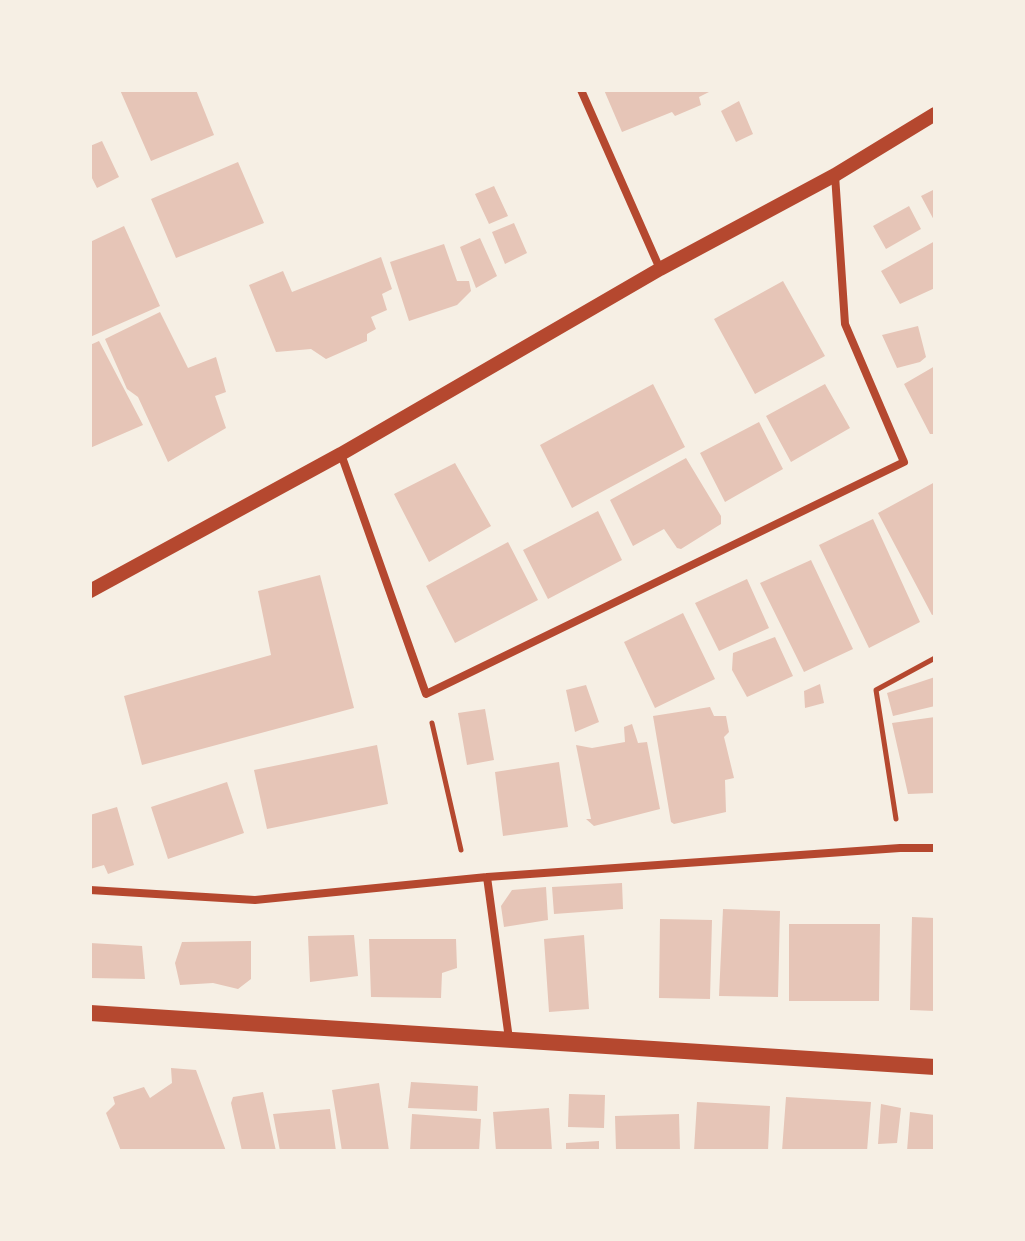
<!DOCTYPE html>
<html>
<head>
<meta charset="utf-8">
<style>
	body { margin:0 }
	#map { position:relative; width:1025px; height:1241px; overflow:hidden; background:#f6efe4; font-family:Barlow,sans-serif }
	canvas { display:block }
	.frame { position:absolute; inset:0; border:92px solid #f6efe4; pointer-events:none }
</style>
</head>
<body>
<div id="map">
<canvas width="1025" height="1241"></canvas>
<div class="frame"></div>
</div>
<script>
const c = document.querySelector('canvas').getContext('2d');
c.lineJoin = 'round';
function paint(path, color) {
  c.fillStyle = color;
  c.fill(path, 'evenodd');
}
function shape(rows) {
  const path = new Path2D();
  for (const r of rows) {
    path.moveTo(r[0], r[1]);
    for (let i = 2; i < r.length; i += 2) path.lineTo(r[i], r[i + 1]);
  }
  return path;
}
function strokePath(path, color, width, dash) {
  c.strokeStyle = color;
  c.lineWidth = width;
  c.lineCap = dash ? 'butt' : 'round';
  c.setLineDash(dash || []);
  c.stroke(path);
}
const building = shape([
	[120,90,196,90,214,135,151,161],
	[604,90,713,90,699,97,701,105,675,116,672,112,622,132],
	[739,101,753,134,736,142,721,111],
	[102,141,119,177,97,188,90,174,90,146],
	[238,162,264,223,176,258,151,199],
	[494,186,508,216,489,224,475,194],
	[935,189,935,222,921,196],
	[909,206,921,229,886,249,873,226],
	[514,223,527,253,505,264,492,232],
	[124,226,160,306,90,337,90,242],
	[480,238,497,276,476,288,460,247],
	[935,241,935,288,900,304,881,271],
	[444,244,457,281,469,281,471,291,457,305,409,321,390,262],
	[381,257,392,289,382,294,387,310,371,317,376,329,367,334,367,341,326,359,311,349,276,352,249,285,283,271,292,292],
	[783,281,825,356,755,394,714,319],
	[160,312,188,368,216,357,226,392,215,396,226,428,168,462,138,397,127,389,105,339],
	[918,326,926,357,920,362,897,368,882,335],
	[99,341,143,425,90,448,90,345],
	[935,366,935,434,930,434,904,384],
	[653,384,685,447,572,508,540,445],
	[825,384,850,428,791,462,766,416],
	[759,422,783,469,725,502,700,453],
	[686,458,721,516,721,524,681,549,677,548,664,529,633,546,610,500],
	[455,463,491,526,429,562,394,494],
	[935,482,935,614,932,615,878,513],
	[598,511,622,560,548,599,523,550],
	[873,519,920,622,869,648,819,545],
	[508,542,538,600,455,643,426,586],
	[811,560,853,649,804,672,760,583],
	[320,575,354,708,142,765,124,696,271,655,258,591],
	[747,579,769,628,719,651,695,603],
	[683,613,715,679,655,708,624,642],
	[775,637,793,676,747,697,732,670,733,653],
	[935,677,935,706,893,716,887,693],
	[820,684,824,703,805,708,804,691],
	[586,685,599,722,575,732,566,690],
	[710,707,714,716,726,716,729,732,724,737,734,778,725,780,726,812,674,824,671,822,653,716],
	[485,709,494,760,467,765,458,713],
	[935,717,935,793,908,794,892,723],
	[632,724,638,743,647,742,660,809,594,826,586,819,591,819,576,745,592,748,625,742,624,727],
	[377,745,388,804,267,829,254,770],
	[559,762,568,827,503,836,495,772],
	[227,782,244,833,168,859,151,807],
	[117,807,134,865,108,874,104,865,90,869,90,815],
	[622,883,623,909,554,914,552,887],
	[546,887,548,920,504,927,501,906,512,890],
	[723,909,780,911,778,997,719,996],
	[912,917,935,918,935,1011,910,1010],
	[660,919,712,920,710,999,659,998],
	[789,924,880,924,879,1001,789,1001],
	[354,935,358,976,310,982,308,936],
	[584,935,589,1009,549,1012,544,939],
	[369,939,456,939,457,968,442,973,441,998,371,997],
	[251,941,251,979,238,989,213,983,180,985,175,963,182,942],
	[90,943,142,946,145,979,90,978],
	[171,1068,196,1070,226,1151,121,1151,106,1113,115,1104,113,1097,144,1087,150,1098,172,1083],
	[411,1082,478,1086,477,1111,408,1108],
	[379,1083,389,1151,342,1151,332,1090],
	[263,1092,276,1151,242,1151,231,1103,233,1097],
	[569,1094,605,1095,604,1128,568,1127],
	[786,1097,871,1102,867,1151,782,1151],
	[697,1102,770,1106,768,1151,694,1151],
	[881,1104,901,1108,897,1143,878,1144],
	[549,1108,552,1151,496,1151,493,1112],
	[330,1109,336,1151,280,1151,273,1114],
	[910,1112,935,1115,935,1151,907,1151],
	[412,1114,481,1119,479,1151,410,1151],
	[679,1114,680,1151,616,1151,615,1116],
	[599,1141,599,1151,566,1151,566,1143]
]);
const path = shape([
	[432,723,461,850],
	[896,819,876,690,935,658]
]);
const minor = shape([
	[581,90,660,269],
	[341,454,426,694,904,462,845,324,835,175],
	[487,877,509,1039],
	[90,890,255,900,487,877,900,848,935,848]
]);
const tertiary = shape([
	[90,591,341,454,660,269,835,175,935,114]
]);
const secondary = shape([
	[90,1013,935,1067]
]);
paint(building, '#e6c5b7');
strokePath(path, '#b5482f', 5);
strokePath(minor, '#b5482f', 8);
strokePath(tertiary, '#b5482f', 14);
strokePath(secondary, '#b5482f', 16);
</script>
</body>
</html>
